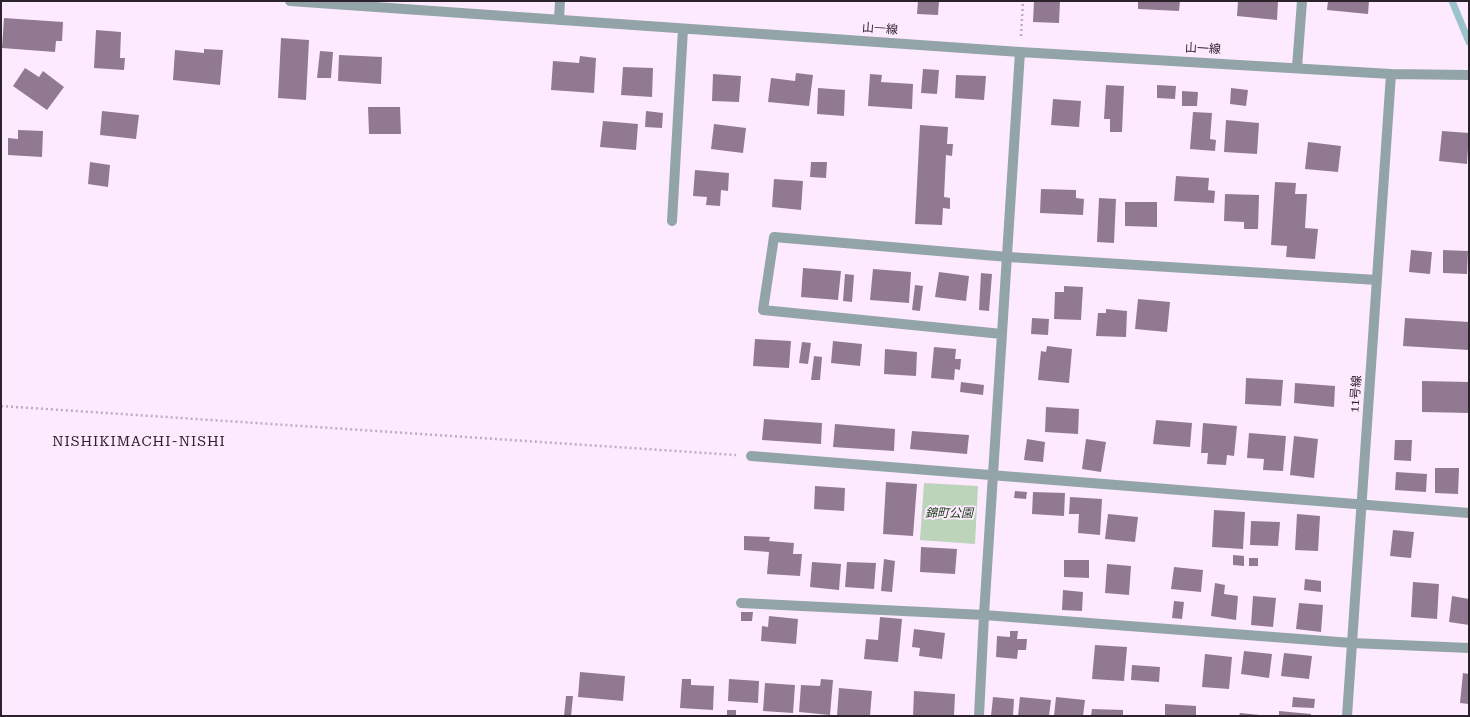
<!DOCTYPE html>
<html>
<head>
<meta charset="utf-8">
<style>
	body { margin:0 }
	#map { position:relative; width:1470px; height:717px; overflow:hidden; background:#feeafe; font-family:"Roboto Serif",serif }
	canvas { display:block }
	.frame { position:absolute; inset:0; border:2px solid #2c222c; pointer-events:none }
</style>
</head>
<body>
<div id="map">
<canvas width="1470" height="717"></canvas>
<div class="frame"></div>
</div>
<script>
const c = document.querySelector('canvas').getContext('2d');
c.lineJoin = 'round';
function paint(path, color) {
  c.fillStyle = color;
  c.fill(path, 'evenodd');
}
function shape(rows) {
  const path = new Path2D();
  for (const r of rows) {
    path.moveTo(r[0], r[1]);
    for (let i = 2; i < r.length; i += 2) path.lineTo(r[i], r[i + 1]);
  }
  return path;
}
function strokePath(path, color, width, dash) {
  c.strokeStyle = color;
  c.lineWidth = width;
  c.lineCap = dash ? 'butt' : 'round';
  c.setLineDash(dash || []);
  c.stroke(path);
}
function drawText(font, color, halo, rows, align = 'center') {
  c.font = font + ' "Roboto Serif","Noto Sans JP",serif';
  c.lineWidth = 4;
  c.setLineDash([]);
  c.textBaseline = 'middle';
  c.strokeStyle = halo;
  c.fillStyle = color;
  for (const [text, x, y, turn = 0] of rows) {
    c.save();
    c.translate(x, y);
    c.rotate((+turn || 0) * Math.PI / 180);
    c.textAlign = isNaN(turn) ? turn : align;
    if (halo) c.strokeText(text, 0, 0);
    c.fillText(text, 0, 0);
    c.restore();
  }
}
const green = shape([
	[924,483,978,486,975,544,920,540]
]);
const stream = shape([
	[1452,1,1469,42]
]);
const building = shape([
	[918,1,939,1,938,15,917,14],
	[1034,1,1060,1,1059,23,1033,22],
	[1138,1,1180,1,1179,11,1138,9],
	[1238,1,1278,1,1277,20,1237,16],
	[1328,1,1369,1,1368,14,1327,10],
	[4,18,63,22,62,41,56,41,55,52,2,48],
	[96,30,121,32,120,58,125,58,124,70,94,68],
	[281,38,309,40,306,100,278,98],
	[204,49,223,50,220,85,173,80,175,50,204,53],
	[320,51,333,52,331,78,317,78],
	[339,55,382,57,381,84,338,81],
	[580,56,596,58,594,93,551,90,553,61,579,63],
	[623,67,653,68,652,97,621,95],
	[25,68,39,77,43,71,64,87,47,110,13,86],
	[923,69,939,70,937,94,921,93],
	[796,73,813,75,809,106,768,102,771,78,795,81],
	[713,74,741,76,739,102,712,101],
	[870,74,882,75,881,82,913,84,912,109,868,106],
	[956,75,986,76,984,100,955,98],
	[1106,85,1124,86,1122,132,1110,132,1110,119,1104,119],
	[1157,85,1176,86,1175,99,1157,98],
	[818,88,845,90,844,116,817,114],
	[1231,88,1248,90,1246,106,1230,104],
	[1182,91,1198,92,1197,106,1182,106],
	[1053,99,1081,101,1079,127,1051,125],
	[368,107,400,107,401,134,369,134],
	[102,111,139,115,136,139,100,135],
	[646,111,663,113,662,128,645,127],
	[1193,112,1212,113,1210,139,1216,140,1215,151,1190,149],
	[1226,120,1259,123,1257,154,1224,152],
	[603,121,638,124,636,150,600,147],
	[714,124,746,128,743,153,711,149],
	[920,125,948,127,947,144,953,144,952,156,946,155,944,197,950,198,950,209,943,208,942,225,915,224],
	[18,130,43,131,42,157,8,155,8,138,18,139],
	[1442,131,1469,133,1467,164,1439,161],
	[1308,142,1341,146,1338,172,1305,169],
	[90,162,110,165,108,187,88,184],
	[811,162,827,162,826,178,810,177],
	[695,170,729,173,728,191,721,190,720,206,706,205,707,197,693,196],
	[1176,176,1209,178,1208,190,1215,191,1214,203,1174,201],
	[774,179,803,181,801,210,772,207],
	[1275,182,1296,183,1295,194,1307,194,1305,228,1318,229,1315,259,1286,257,1287,246,1271,245],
	[1041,189,1076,190,1076,198,1084,199,1083,215,1040,213],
	[1225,194,1259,195,1258,229,1244,229,1244,222,1224,221],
	[1099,198,1116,199,1114,243,1097,242],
	[1125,202,1157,202,1157,227,1125,226],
	[1411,250,1432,252,1430,274,1409,272],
	[1443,250,1468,251,1467,274,1443,273],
	[803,268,841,271,838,300,801,297],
	[873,269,911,272,909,303,870,300],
	[939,272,969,276,966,301,935,297],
	[981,273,992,274,989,311,979,310],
	[845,274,854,275,852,302,843,301],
	[915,285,923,286,920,311,912,310],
	[1064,286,1083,287,1081,320,1054,319,1055,292,1064,292],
	[1138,299,1170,302,1167,332,1135,329],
	[1106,309,1127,311,1126,337,1096,336,1098,313,1106,313],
	[1032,318,1049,319,1048,335,1031,334],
	[1405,318,1469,322,1469,350,1403,346],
	[755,339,791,341,789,368,753,366],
	[833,341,862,344,860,366,831,363],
	[802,342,811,343,808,364,799,363],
	[1047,346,1072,349,1069,383,1038,380,1041,351,1046,352],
	[934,347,956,349,955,359,961,359,960,370,955,369,954,380,931,378],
	[885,349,917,352,916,376,884,374],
	[814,356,822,357,820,380,811,380],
	[1246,378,1283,380,1281,406,1245,404],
	[1422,381,1469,382,1469,413,1422,412],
	[961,382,984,385,983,395,960,392],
	[1295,383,1335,386,1334,407,1294,403],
	[1046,407,1079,409,1078,434,1045,432],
	[764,419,822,423,821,444,762,440],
	[1156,420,1192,423,1190,447,1153,444],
	[1203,423,1237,426,1234,456,1227,455,1226,465,1207,464,1208,453,1201,453],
	[835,424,895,429,894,451,833,447],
	[912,431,969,435,967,454,910,449],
	[1249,433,1286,436,1283,471,1263,470,1264,459,1247,458],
	[1294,436,1318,439,1314,478,1290,475],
	[1027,439,1045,442,1043,462,1024,460],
	[1086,439,1106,442,1101,472,1082,469],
	[1395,440,1412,440,1411,461,1394,460],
	[1435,468,1459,468,1458,494,1435,493],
	[1396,472,1427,474,1426,492,1395,490],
	[886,482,917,484,913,536,883,534],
	[815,486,845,488,844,511,814,509],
	[1015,491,1027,492,1026,499,1014,498],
	[1033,492,1065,493,1064,516,1032,514],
	[1070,497,1102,499,1100,535,1078,533,1079,514,1069,514],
	[1214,510,1245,512,1243,549,1212,547],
	[1108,514,1138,517,1135,542,1105,539],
	[1297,514,1320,516,1318,551,1295,550],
	[1251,521,1280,522,1278,546,1250,545],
	[1393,530,1414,532,1411,558,1390,556],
	[744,536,770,537,769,541,794,543,793,554,802,554,800,576,767,574,769,552,744,550],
	[921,547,957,549,955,574,920,572],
	[1233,555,1244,556,1244,566,1233,565],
	[1249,558,1258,558,1258,566,1249,566],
	[884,559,895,561,892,592,881,591],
	[1064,560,1089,560,1089,578,1064,577],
	[812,562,841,564,839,590,810,587],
	[847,562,876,563,874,589,845,587],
	[1107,564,1131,566,1129,595,1105,593],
	[1174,567,1203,570,1201,592,1171,589],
	[1305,579,1321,581,1321,592,1304,590],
	[1413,582,1439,584,1437,619,1411,617],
	[1215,583,1225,585,1224,594,1238,596,1236,620,1211,616],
	[1063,590,1083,592,1082,611,1062,610],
	[1253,596,1276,598,1273,627,1251,625],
	[1452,596,1469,599,1469,625,1449,622],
	[1174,601,1184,602,1182,619,1172,618],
	[1299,603,1323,605,1321,632,1296,629],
	[741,612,753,612,752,621,741,621],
	[769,616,798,619,796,644,761,641,762,626,768,627],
	[880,617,902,619,898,662,864,659,866,639,878,640],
	[914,629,945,633,942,659,919,656,920,648,912,647],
	[1010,631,1018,631,1017,639,1027,639,1026,650,1018,650,1017,659,996,657,997,636,1010,637],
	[1095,645,1127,647,1124,681,1092,679],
	[1244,651,1272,654,1269,678,1241,674],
	[1284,653,1312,656,1309,679,1281,676],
	[1205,654,1232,657,1229,689,1202,687],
	[1132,665,1160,667,1159,682,1131,680],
	[580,672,625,676,623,701,578,697],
	[1463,673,1469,674,1469,704,1460,703],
	[682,679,691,679,691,685,714,686,713,710,680,708],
	[729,679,759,681,758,703,728,701],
	[821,679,833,680,830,715,799,712,801,685,820,686],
	[765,683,795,685,793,713,763,711],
	[839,688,872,691,870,716,837,716],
	[914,691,955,694,954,716,913,716],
	[566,696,573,696,571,716,564,716],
	[993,697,1014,699,1013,716,991,716],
	[1020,697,1051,700,1049,716,1018,716],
	[1056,697,1085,700,1083,716,1054,716],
	[1293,697,1315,699,1314,708,1292,707],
	[1165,704,1196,706,1196,716,1165,716],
	[1092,709,1123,710,1123,716,1091,716],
	[727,710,736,710,736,716,727,716],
	[1279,711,1311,714,1311,716,1279,716],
	[1240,713,1260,715,1260,716,1239,716]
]);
const path = shape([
	[1021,36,1023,1],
	[1,406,736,455]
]);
const minor = shape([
	[290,1,1020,52,1391,74,1469,75],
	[559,20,560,1],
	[1297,67,1302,1],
	[672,221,683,29],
	[1002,334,763,310,774,237,1008,257,1377,280],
	[751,456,1469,513],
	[741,603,984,615,1352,643,1469,648],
	[979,716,984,615,1020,52],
	[1347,716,1391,74]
]);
const streetNames = [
	["山一線",880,29,4],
	["山一線",1203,49,3],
	["11号線",1356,394,-86]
];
const parkNames = [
	["錦町公園",949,513]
];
const quarterNames = [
	["NISHIKIMACHI-NISHI",139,442]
];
paint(green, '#bcd4b9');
strokePath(stream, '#9ac3cb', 7);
paint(building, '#917a91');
strokePath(path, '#bdacbd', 2.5, [2, 3]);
strokePath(minor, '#93a4a8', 10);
drawText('12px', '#2c222c', '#feeafe', streetNames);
drawText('italic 12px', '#1a3d18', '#feeafe', parkNames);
c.letterSpacing = '1px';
drawText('14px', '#2c222c', '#feeafe', quarterNames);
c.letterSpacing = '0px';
</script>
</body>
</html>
